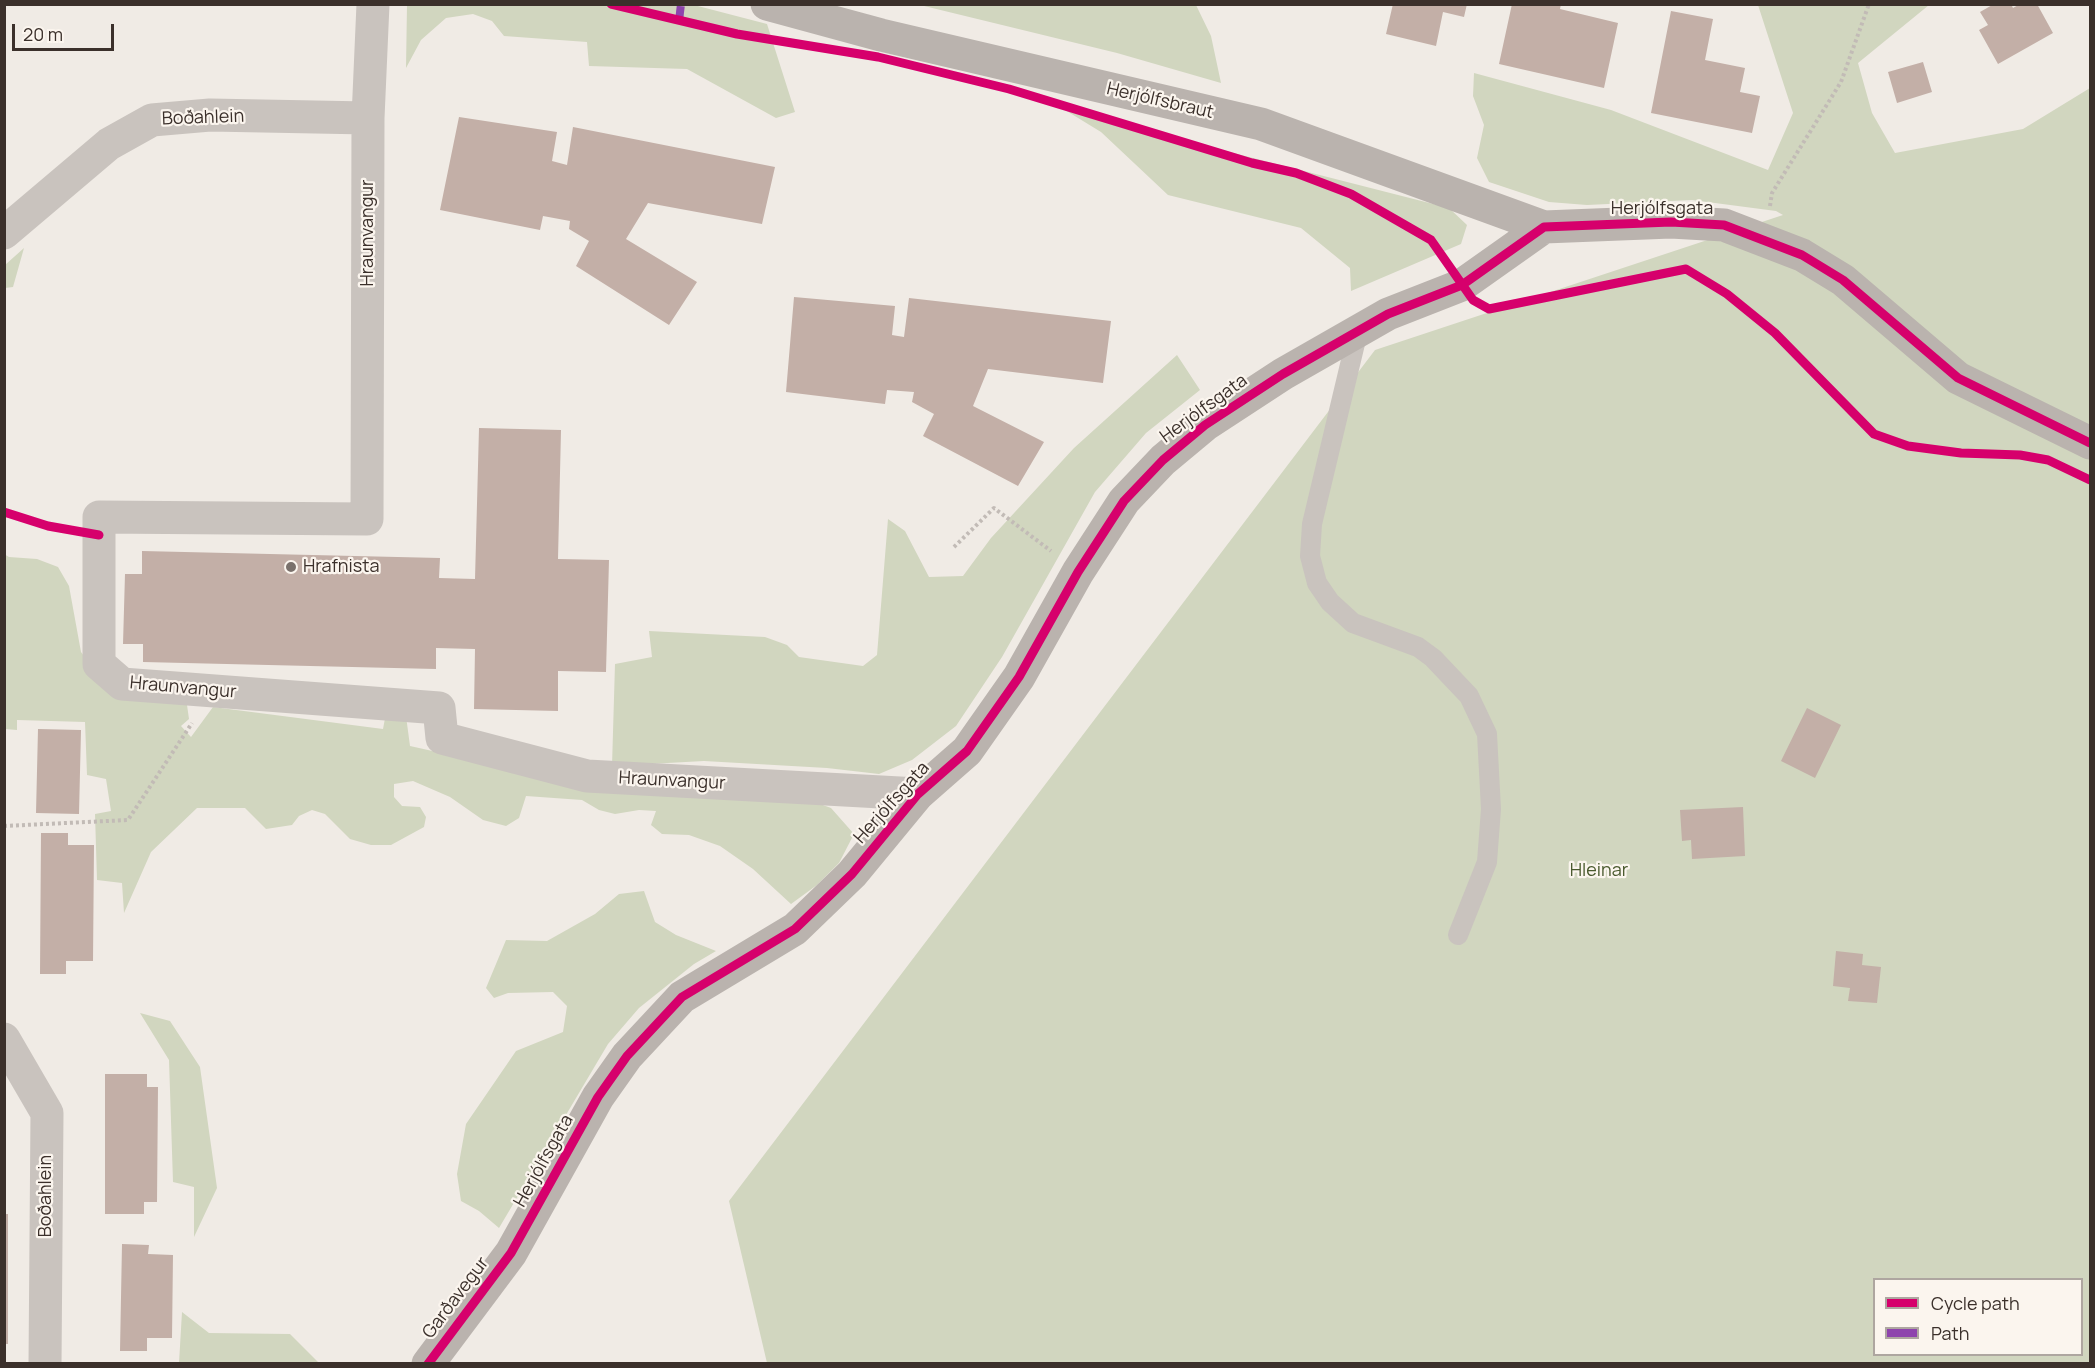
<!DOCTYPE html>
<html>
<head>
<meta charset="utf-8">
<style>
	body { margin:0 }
	#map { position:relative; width:2095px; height:1368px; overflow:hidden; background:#f0ebe5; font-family:Manrope,sans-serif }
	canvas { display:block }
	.frame { position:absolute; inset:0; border:6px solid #3b302b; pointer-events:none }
	.legend { position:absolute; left:1873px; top:1278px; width:210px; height:78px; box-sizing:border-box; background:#fbf5ee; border:2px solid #aea6a0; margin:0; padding:8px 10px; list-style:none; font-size:18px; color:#3b302b }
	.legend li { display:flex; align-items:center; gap:12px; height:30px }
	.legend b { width:30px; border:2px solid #aea6a0 }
	.scale { position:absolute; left:12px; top:24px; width:102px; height:27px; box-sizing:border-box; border:3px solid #3b302b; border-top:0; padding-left:8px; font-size:18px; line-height:21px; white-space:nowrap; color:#3b302b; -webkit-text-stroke:4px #fbf5ee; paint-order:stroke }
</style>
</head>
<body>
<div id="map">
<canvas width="2095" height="1368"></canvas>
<div class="frame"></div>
<ul class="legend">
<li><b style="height:8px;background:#d6006c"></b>Cycle path</li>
<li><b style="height:8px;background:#8e44ad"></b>Path</li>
</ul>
<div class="scale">20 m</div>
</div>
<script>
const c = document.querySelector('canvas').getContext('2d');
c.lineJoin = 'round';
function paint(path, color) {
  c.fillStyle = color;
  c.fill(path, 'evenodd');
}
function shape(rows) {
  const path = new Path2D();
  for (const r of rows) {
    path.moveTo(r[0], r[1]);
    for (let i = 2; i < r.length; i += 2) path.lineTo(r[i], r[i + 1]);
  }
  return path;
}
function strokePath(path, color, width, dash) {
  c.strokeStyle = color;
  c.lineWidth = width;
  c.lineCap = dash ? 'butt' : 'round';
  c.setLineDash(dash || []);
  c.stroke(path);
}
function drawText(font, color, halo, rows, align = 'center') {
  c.font = font + ' Manrope,sans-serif';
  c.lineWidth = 4.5;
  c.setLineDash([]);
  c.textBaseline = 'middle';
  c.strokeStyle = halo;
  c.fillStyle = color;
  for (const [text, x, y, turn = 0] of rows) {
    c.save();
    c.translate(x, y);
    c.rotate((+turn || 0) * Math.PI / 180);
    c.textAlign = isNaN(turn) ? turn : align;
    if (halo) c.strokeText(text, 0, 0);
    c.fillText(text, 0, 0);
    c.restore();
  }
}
const green = shape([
	[407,5,694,5,767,24,795,112,776,118,687,69,589,66,587,42,504,36,492,21,473,14,446,18,421,40,406,68],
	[920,5,1196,5,1211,36,1221,83,1117,53],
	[1758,5,1929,5,1858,63,1872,113,1895,153,2023,129,2090,88,2090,1363,767,1363,729,1201,1375,350,1783,215,1776,211,1692,200,1587,205,1549,202,1489,182,1477,158,1484,125,1473,96,1474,73,1611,110,1768,170,1793,113],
	[1874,1280,2082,1280,2082,1354,1874,1354],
	[1065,110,1449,208,1467,225,1461,244,1351,291,1350,268,1301,228,1168,195,1101,132],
	[24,248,13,287,5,288,5,265],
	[1177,355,1200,390,1146,433,1095,492,1002,657,956,726,912,760,879,774,827,768,704,761,612,766,615,664,652,657,649,631,765,637,787,645,799,657,863,666,877,655,888,519,905,531,929,577,963,576,991,538,1074,448],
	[4,554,9,557,37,559,58,567,69,586,81,652,102,680,187,705,189,719,181,726,191,737,213,707,383,729,386,713,406,716,410,746,576,783,793,794,831,808,854,834,839,863,817,885,791,904,753,869,720,846,689,835,662,834,651,825,656,811,639,810,615,814,599,810,582,800,526,796,519,818,506,826,483,820,450,797,413,781,394,784,394,797,402,806,420,807,426,817,424,827,391,845,371,845,350,839,325,814,312,810,299,816,292,825,266,829,245,808,197,808,151,852,124,913,122,883,97,880,95,814,111,811,106,779,87,775,85,722,17,720,17,730,5,729],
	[644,891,655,922,676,935,716,951,694,964,639,1008,608,1044,499,1228,479,1211,461,1201,457,1174,466,1124,516,1051,563,1032,567,1006,553,992,508,993,494,998,486,988,506,940,547,941,595,914,619,894],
	[140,1013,170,1021,200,1067,217,1188,194,1237,194,1187,173,1182,169,1060],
	[182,1312,209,1333,290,1334,319,1363,179,1363]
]);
const building = shape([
	[1393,4,1467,4,1464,17,1443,12,1436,46,1386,34],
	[1512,4,1561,4,1560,9,1618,23,1604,88,1499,64],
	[1994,4,2011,4,2013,8,2020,4,2037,4,2053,33,1998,64,1979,30,1988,25,1980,12],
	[1671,11,1713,19,1705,60,1745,68,1740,92,1760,96,1752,133,1651,113],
	[1923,62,1932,92,1897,103,1888,72],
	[459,117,557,132,552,161,567,165,573,127,775,167,762,224,648,203,626,239,697,282,669,325,576,266,589,241,569,229,570,221,543,216,540,230,440,210],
	[794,297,895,306,892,335,904,337,909,298,1111,321,1103,383,988,369,973,406,1044,442,1018,486,923,436,934,414,912,402,914,392,887,390,885,404,786,392],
	[479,428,561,430,558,559,609,560,606,672,558,671,558,711,474,709,475,649,436,648,436,669,143,662,143,644,123,644,125,574,142,574,142,551,440,558,439,578,475,579],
	[1807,708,1841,725,1815,778,1781,761],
	[38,729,81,730,79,814,36,813],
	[1743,807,1745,856,1692,859,1691,840,1682,841,1680,810],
	[41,833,68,833,68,845,94,845,93,961,66,961,66,974,40,974],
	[1836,951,1863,954,1862,965,1881,967,1877,1003,1848,1001,1850,988,1833,986],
	[105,1074,147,1074,147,1087,158,1087,157,1202,144,1202,144,1214,105,1214],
	[4,1214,8,1214,8,1344,4,1344],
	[122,1244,149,1245,148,1254,173,1255,172,1338,147,1338,147,1351,120,1351]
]);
const path = shape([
	[1770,206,1772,193,1841,82,1869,4],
	[954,547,994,508,1051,551],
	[4,826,128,820,192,723]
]);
const lane = shape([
	[1358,331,1312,524,1310,556,1317,583,1330,602,1353,623,1418,647,1433,658,1469,696,1487,734,1491,809,1487,862,1458,935]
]);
const street = shape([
	[373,4,368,118,367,519,99,517,99,664,122,684,439,708,442,738,587,776,918,794],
	[4,233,109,144,152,120,210,115,368,118],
	[4,1039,47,1113,45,1364]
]);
const secondary = shape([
	[767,4,881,35,1261,124,1544,227],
	[428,1364,511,1253,598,1097,627,1056,682,997,795,929,852,874,918,794,967,751,1019,677,1078,572,1124,501,1163,460,1205,425,1283,374,1388,314,1462,285,1544,227,1671,222,1724,225,1802,255,1843,280,1958,378,2090,443]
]);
const quiet = shape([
	[679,21,681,4]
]);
const cycleway = shape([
	[611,4,737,34,878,57,1009,89,1252,163,1296,173,1351,194,1431,240,1473,300,1489,309,1686,269,1727,294,1775,333,1874,434,1908,446,1961,453,2020,455,2048,460,2090,480],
	[4,512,48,526,99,535],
	[428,1364,511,1253,598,1097,627,1056,682,997,795,929,852,874,918,794,967,751,1019,677,1078,572,1124,501,1163,460,1205,425,1283,374,1388,314,1462,285,1544,227,1671,222,1724,225,1802,255,1843,280,1958,378,2090,443]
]);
const markers = [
	[291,567,6,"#7a716c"]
];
const streetNames = [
	["Herjólfsbraut",1160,101,13],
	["Boðahlein",203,118,-2],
	["Herjólfsgata",1662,209],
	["Hraunvangur",368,233,-90],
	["Herjólfsgata",1204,409,-36],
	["Hraunvangur",183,688,5],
	["Hraunvangur",672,781,3],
	["Herjólfsgata",892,803,-48],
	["Herjólfsgata",544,1161,-61],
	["Boðahlein",46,1196,-90],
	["Garðavegur",456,1298,-53]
];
const poiNames = [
	["Hrafnista",303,567]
];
const parkNames = [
	["Hleinar",1599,871]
];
paint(green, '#d1d6bf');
paint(building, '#c3afa7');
strokePath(path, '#c2bbb6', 4, [3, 3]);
strokePath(lane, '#c9c3be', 20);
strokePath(street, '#c9c3be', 33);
strokePath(secondary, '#bab3ae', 33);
strokePath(quiet, '#8e44ad', 8, [15, 8]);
strokePath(cycleway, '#d6006c', 9);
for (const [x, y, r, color] of markers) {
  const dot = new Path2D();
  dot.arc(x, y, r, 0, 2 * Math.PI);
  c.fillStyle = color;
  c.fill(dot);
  strokePath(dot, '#fbf5ee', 2);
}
drawText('18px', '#3b302b', '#fbf5ee', streetNames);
drawText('18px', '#3b302b', '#fbf5ee', poiNames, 'left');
drawText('18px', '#4a5a2e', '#fbf5ee', parkNames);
</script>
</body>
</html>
